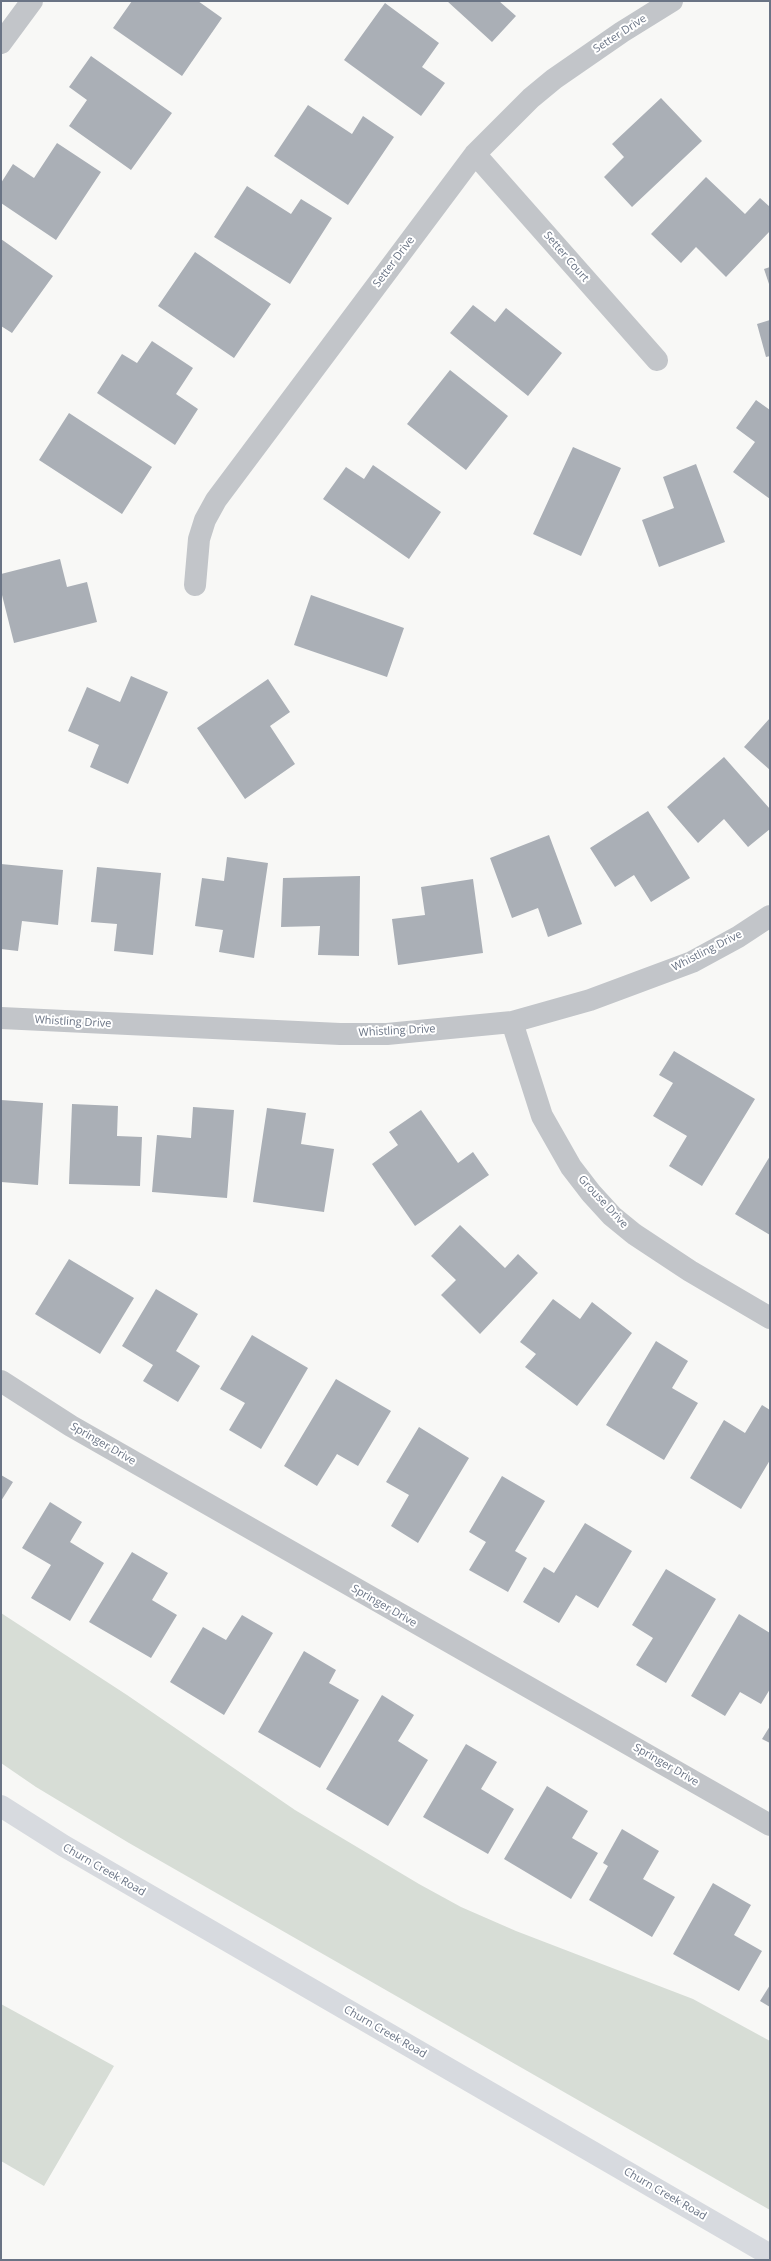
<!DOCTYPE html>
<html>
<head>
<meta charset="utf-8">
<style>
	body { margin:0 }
	#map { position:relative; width:771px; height:2261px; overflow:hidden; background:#f8f8f6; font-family:"Open Sans",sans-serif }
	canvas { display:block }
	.frame { position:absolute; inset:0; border:2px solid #6a7485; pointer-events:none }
</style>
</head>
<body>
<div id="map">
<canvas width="771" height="2261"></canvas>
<div class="frame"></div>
</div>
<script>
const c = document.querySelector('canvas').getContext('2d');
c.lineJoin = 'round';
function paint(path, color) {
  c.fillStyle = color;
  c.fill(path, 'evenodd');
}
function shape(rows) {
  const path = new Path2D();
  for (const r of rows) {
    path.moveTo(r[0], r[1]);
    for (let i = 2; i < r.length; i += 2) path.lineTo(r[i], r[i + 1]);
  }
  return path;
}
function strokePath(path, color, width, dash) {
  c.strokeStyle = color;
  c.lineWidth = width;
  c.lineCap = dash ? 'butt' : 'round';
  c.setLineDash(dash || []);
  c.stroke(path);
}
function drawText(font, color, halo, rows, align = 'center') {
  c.font = font + ' "Open Sans",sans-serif';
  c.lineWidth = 4;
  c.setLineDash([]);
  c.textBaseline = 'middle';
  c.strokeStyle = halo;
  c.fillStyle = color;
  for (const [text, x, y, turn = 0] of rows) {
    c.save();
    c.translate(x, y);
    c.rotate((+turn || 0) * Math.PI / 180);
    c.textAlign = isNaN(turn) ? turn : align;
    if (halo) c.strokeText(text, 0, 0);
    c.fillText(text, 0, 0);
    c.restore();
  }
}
const green = shape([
	[1,1613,127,1695,295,1810,419,1884,461,1907,516,1931,693,1999,770,2041,770,2210,129,1843,36,1787,1,1763],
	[1,2004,114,2066,44,2186,1,2161]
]);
const building = shape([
	[132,1,198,1,222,18,182,76,113,28],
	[447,1,499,1,516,16,492,42],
	[385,3,439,43,422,67,445,83,421,116,344,60],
	[91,56,172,113,131,170,69,126,87,100,69,87],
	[661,98,702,141,632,207,604,177,624,157,612,144],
	[308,105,352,134,363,116,394,137,348,205,274,156],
	[57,143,101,172,56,240,1,203,1,183,13,164,34,178],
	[706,177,745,214,760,198,770,207,770,231,726,277,696,247,681,263,651,234],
	[247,186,291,214,301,199,332,218,290,284,214,237],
	[1,239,53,276,12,333,1,326],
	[195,252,271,304,234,358,158,306],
	[770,267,770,287,764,269],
	[473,305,495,322,506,308,562,353,528,396,450,333],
	[770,320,770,356,766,357,757,324],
	[152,341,193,368,176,394,198,409,175,445,97,393,122,354,137,363],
	[450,370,508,416,466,470,407,424],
	[756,400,770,410,770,499,733,472,755,442,736,428],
	[69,413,152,467,122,514,39,460],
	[573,447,621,468,581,556,533,534],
	[696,464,725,542,659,567,642,520,674,508,663,477],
	[373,465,441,512,409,559,323,499,346,467,364,479],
	[60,559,67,587,87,582,97,622,14,643,1,591,1,574],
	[311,595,404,628,387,677,294,645],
	[131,676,168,692,128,784,90,767,99,745,68,731,87,687,120,702],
	[268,679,290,712,270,726,295,764,245,799,197,728],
	[770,718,770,770,744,747],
	[724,757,770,809,770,829,748,847,724,819,698,843,667,807],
	[648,811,690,878,651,902,634,875,615,887,590,848],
	[549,835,582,924,548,937,538,908,512,918,490,858],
	[227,857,268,863,254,958,219,952,223,930,195,926,202,878,224,881],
	[1,864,63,870,58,925,22,921,18,951,1,949],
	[97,867,161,873,153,955,114,951,117,924,91,922],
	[360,876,359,956,318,955,320,926,281,927,283,878],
	[473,879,483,953,398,965,392,919,425,915,421,887],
	[674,1051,755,1099,702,1186,669,1166,687,1136,653,1116,673,1083,659,1075],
	[1,1100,43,1103,38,1185,1,1182],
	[72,1104,118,1106,117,1136,142,1137,140,1186,69,1184],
	[193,1107,234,1110,227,1198,152,1192,157,1135,191,1138],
	[267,1108,306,1113,301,1144,334,1149,324,1212,253,1202],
	[421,1110,458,1163,473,1152,489,1175,415,1226,372,1164,398,1145,389,1132],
	[770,1156,770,1235,735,1214],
	[460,1225,505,1268,518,1254,538,1273,480,1334,441,1295,456,1280,431,1256],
	[69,1259,134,1298,100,1354,35,1314],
	[156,1289,198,1314,176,1351,200,1366,178,1402,143,1381,153,1365,122,1346],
	[553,1299,580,1319,592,1302,632,1333,577,1406,525,1367,536,1354,520,1342],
	[252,1335,308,1368,261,1449,229,1430,245,1403,220,1389],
	[656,1341,688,1361,672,1388,698,1403,664,1460,606,1425],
	[336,1379,391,1411,358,1466,337,1454,317,1486,284,1466],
	[762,1405,770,1410,770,1460,741,1509,690,1478,724,1420,745,1433],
	[419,1427,469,1458,418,1543,391,1526,409,1495,386,1482],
	[1,1475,13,1482,1,1501],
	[502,1476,545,1501,515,1551,527,1558,508,1592,469,1570,486,1542,469,1532],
	[50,1502,82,1522,70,1542,104,1563,70,1621,31,1598,51,1565,22,1548],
	[585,1523,632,1551,598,1608,576,1595,559,1623,523,1602,544,1567,554,1573],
	[132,1552,168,1573,152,1600,177,1615,151,1658,89,1622],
	[666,1569,716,1599,666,1683,636,1665,653,1638,632,1625],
	[739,1614,770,1633,770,1689,761,1704,740,1692,725,1716,691,1696],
	[242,1615,273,1633,224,1715,170,1682,203,1627,226,1640],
	[304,1651,336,1670,329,1683,359,1700,320,1768,258,1732],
	[382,1695,414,1715,398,1741,428,1760,388,1826,326,1789],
	[770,1726,770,1743,762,1739],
	[466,1744,497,1762,481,1789,514,1809,488,1854,423,1817],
	[547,1786,588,1811,572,1838,598,1853,571,1899,504,1859],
	[622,1829,659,1851,643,1879,675,1897,652,1937,589,1900,608,1866,603,1863],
	[713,1883,751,1905,734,1935,762,1951,739,1991,673,1954],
	[770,1985,770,2007,760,2001]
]);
const street = shape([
	[1,43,32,1],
	[475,154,657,360],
	[195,585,199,539,205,520,216,500,475,154,531,98,554,79,622,32,672,1],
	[1,1018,340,1034,387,1034,512,1022,590,1000,692,962,738,937,770,916],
	[512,1022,542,1116,571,1167,591,1193,612,1216,634,1234,690,1271,770,1318],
	[1,1381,71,1426,770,1825]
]);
const secondary = shape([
	[1,1806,64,1846,770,2255]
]);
const streetNames = [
	["Setter Drive",620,34,-33],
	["Setter Court",566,257,49],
	["Setter Drive",394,262,-53],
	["Whistling Drive",707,951,-27],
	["Whistling Drive",73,1022,3],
	["Whistling Drive",397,1031,-3],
	["Grouse Drive",603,1202,47],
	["Springer Drive",103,1444,30],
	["Springer Drive",384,1606,30],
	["Springer Drive",666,1765,30],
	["Churn Creek Road",104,1870,30],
	["Churn Creek Road",385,2032,30],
	["Churn Creek Road",665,2194,30]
];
paint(green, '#d7ddd6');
paint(building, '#aaafb6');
strokePath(street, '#c2c5c9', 22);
strokePath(secondary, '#d7dadf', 22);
drawText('11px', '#6a7485', '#fff', streetNames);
</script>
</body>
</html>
